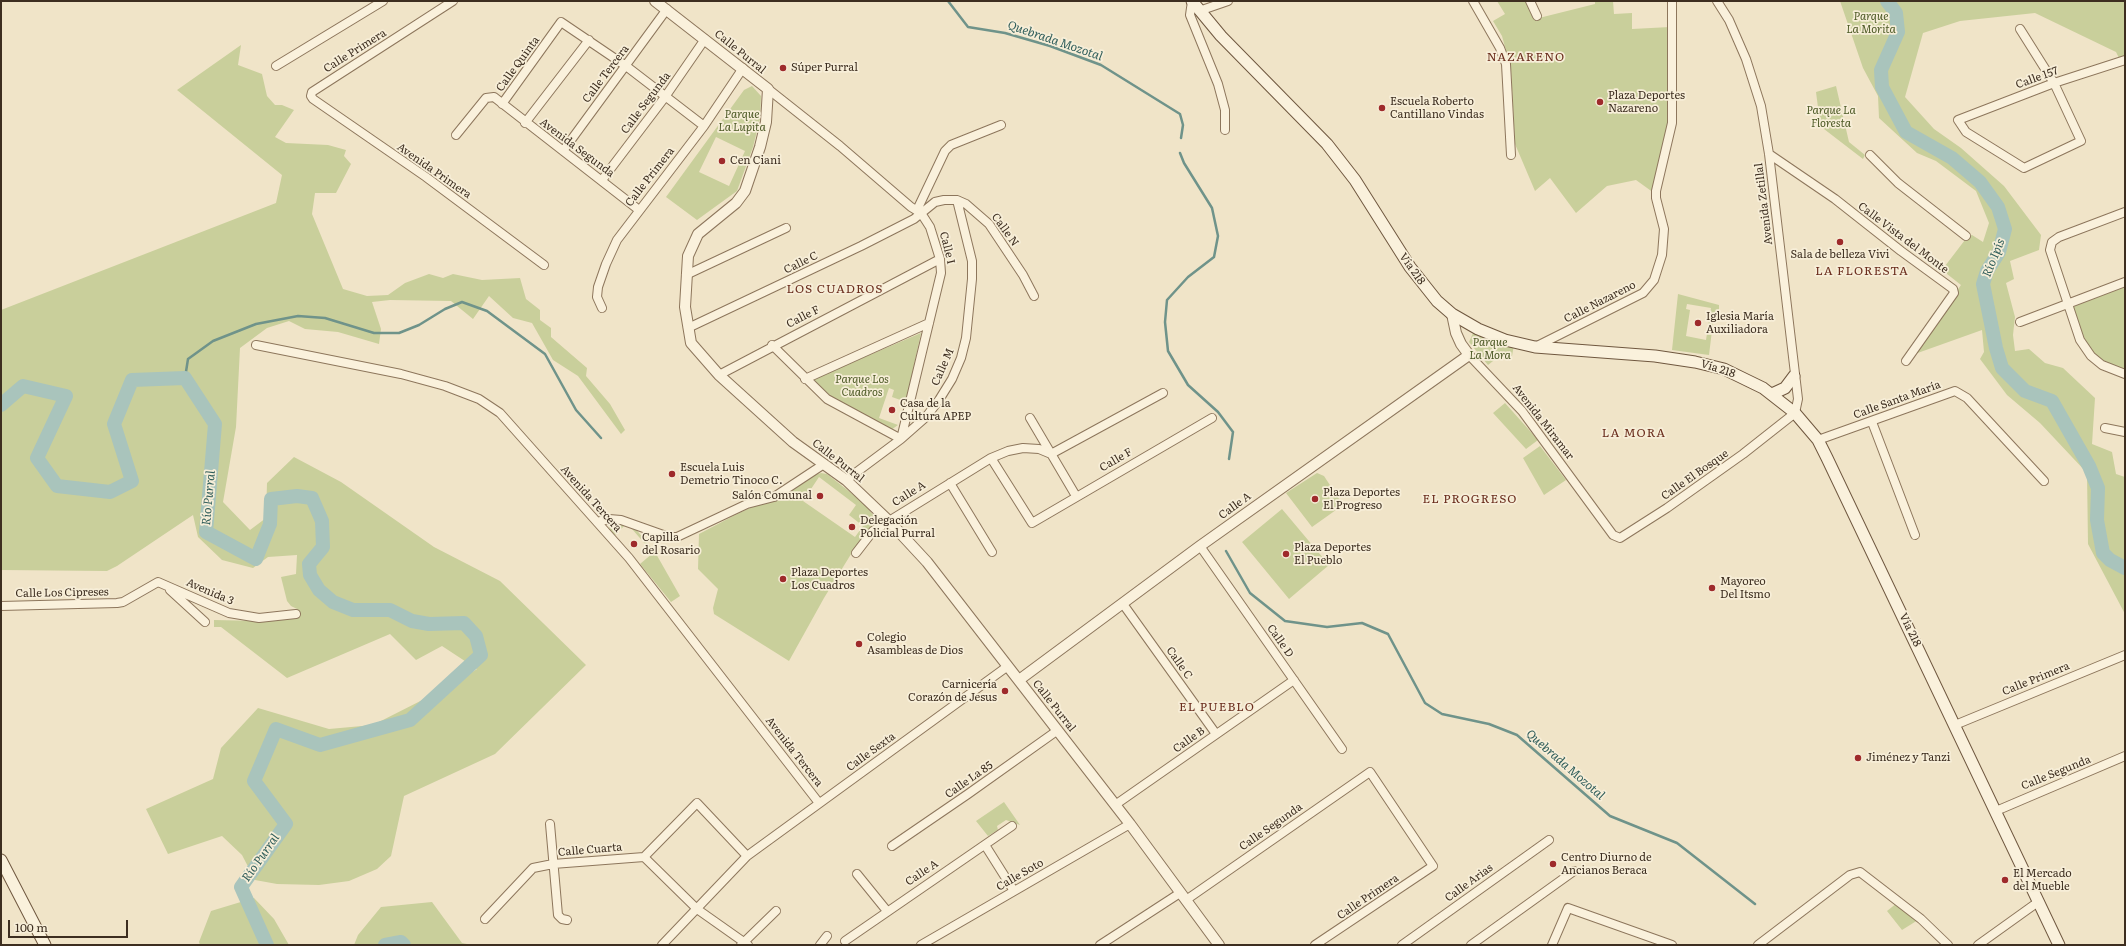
<!DOCTYPE html>
<html>
<head>
<meta charset="utf-8">
<style>
	body { margin:0 }
	#map { position:relative; width:2126px; height:946px; overflow:hidden; background:#f0e4c8; font-family:Literata,serif }
	canvas { display:block }
	.frame { position:absolute; inset:0; border:2px solid #3d2e20; pointer-events:none }
	.scale { position:absolute; left:8px; top:920px; width:120px; height:18px; box-sizing:border-box; border:2px solid #3d2e20; border-top:0; padding-left:5px; font-size:12px; line-height:14px; white-space:nowrap; color:#3d2e20; -webkit-text-stroke:3px #f7eed8; paint-order:stroke }
</style>
</head>
<body>
<div id="map">
<canvas width="2126" height="946"></canvas>
<div class="frame"></div>
<div class="scale">100 m</div>
</div>
<script>
const c = document.querySelector('canvas').getContext('2d');
c.lineJoin = 'round';
function paint(path, color) {
  c.fillStyle = color;
  c.fill(path, 'evenodd');
}
function shape(rows) {
  const path = new Path2D();
  for (const r of rows) {
    path.moveTo(r[0], r[1]);
    for (let i = 2; i < r.length; i += 2) path.lineTo(r[i], r[i + 1]);
  }
  return path;
}
function strokePath(path, color, width, dash) {
  c.strokeStyle = color;
  c.lineWidth = width;
  c.lineCap = dash ? 'butt' : 'round';
  c.setLineDash(dash || []);
  c.stroke(path);
}
function drawText(font, color, halo, rows, align = 'center') {
  c.font = font + ' Literata,serif';
  c.lineWidth = 3.5;
  c.setLineDash([]);
  c.textBaseline = 'middle';
  c.strokeStyle = halo;
  c.fillStyle = color;
  for (const [text, x, y, turn = 0] of rows) {
    c.save();
    c.translate(x, y);
    c.rotate((+turn || 0) * Math.PI / 180);
    c.textAlign = isNaN(turn) ? turn : align;
    if (halo) c.strokeText(text, 0, 0);
    c.fillText(text, 0, 0);
    c.restore();
  }
}
const green = shape([
	[1497,1,1526,1,1535,19,1595,4,1595,1,1613,1,1614,14,1632,13,1632,29,1670,27,1669,126,1654,193,1636,180,1607,186,1576,213,1550,178,1535,191,1515,144,1511,69,1502,36,1493,21,1505,14],
	[1840,1,2125,1,2125,56,2119,58,2116,52,2035,13,1960,21,1923,33,1905,97,1934,129,1961,148,2004,186,2041,235,2039,250,2010,261,2014,279,2006,283,2015,317,2013,335,2015,351,2029,349,2045,363,2063,368,2095,398,2092,444,2112,452,2116,474,2125,477,2125,614,2088,544,2087,473,2040,423,2007,395,1980,359,1984,352,1982,330,1912,355,1961,285,1942,270,1968,236,1972,235,1983,242,1989,223,1976,191,1936,161,1917,153,1879,118,1878,96,1863,68],
	[241,45,238,65,262,74,267,96,275,105,282,105,294,110,275,137,286,143,328,145,346,150,344,156,351,164,336,193,315,193,312,214,343,289,367,296,388,295,405,283,429,274,443,278,453,274,482,280,520,278,526,299,540,310,540,320,551,328,551,337,587,368,586,376,610,404,625,430,621,434,578,376,553,360,532,323,513,318,489,296,473,319,451,301,390,300,372,302,381,329,379,344,338,332,305,329,289,321,267,328,240,348,236,427,223,502,250,530,266,518,267,483,294,457,341,482,434,547,500,581,586,665,495,754,404,796,391,856,377,869,349,881,319,885,277,884,255,880,242,855,222,836,168,854,146,809,213,779,221,748,258,708,329,729,373,725,450,686,477,669,442,646,416,660,390,634,287,678,221,627,214,627,214,620,259,621,298,617,297,609,291,606,287,601,281,577,296,574,297,555,268,557,253,568,222,560,198,537,193,515,117,566,107,571,1,570,1,310,276,203,282,175,177,90],
	[752,86,761,96,760,119,753,147,737,191,697,220,666,197,744,90],
	[716,137,745,151,729,186,699,172],
	[1836,86,1849,142,1865,155,1863,159,1824,129,1820,123,1816,92],
	[2125,287,2125,370,2103,361,2093,353,2082,334,2072,307],
	[1678,294,1719,305,1719,315,1714,314,1709,355,1672,350],
	[1687,304,1711,308,1706,340,1686,336,1690,310,1686,309],
	[1474,331,1514,345,1512,356,1502,354,1488,365,1469,342],
	[921,333,906,402,892,397,894,390,889,388,879,418,898,425,891,430,829,398,811,380],
	[1505,403,1538,440,1526,449,1493,413],
	[1540,446,1566,480,1544,495,1523,458],
	[821,473,827,474,864,503,877,520,856,546,824,598,789,661,714,614,713,608,718,589,698,569,699,534,739,513,757,505,780,499,815,475],
	[819,477,856,505,849,515,863,526,855,537,803,501],
	[1317,473,1324,476,1343,505,1312,527,1286,493],
	[1282,509,1329,565,1289,599,1242,542],
	[611,523,626,524,615,535,610,530,609,527],
	[634,527,655,552,680,596,671,602,640,564,653,553,632,529],
	[1004,802,1020,825,1006,820,997,826,998,830,988,836,976,821],
	[254,898,274,919,289,945,200,945,199,942,211,911],
	[432,902,462,943,472,945,354,945,358,935,381,907],
	[1897,903,1918,920,1902,930,1887,911]
]);
const stream = shape([
	[948,1,968,27,1005,33,1050,46,1101,65,1180,114,1183,125,1181,138],
	[1180,153,1184,163,1212,208,1218,236,1214,257,1188,277,1167,300,1165,322,1168,351,1188,385,1218,412,1233,432,1229,459],
	[185,378,188,359,213,341,256,324,298,316,325,318,374,333,399,333,419,325,445,309,462,302,487,311,545,354,576,410,601,438],
	[1226,551,1250,593,1285,621,1327,627,1362,623,1388,634,1425,703,1442,714,1489,724,1517,735,1610,816,1677,843,1755,904]
]);
const river = shape([
	[1887,1,1896,13,1898,32,1881,70,1882,87,1906,132,1952,158,1980,182,1998,207,2005,229,1999,252,1987,271,1983,284,1996,348,2002,368,2025,391,2052,401,2089,466,2098,488,2097,520,2103,553,2110,560,2125,568],
	[1,405,23,386,66,396,37,458,57,486,110,492,132,481,114,424,132,380,185,378,215,424,206,532,256,559,270,524,271,499,297,496,312,498,322,521,323,547,309,564,310,575,319,590,333,602,353,610,390,610,412,621,429,624,464,623,476,636,481,655,410,720,320,745,276,729,254,781,286,824,241,887,267,945],
	[385,945,401,942,404,945]
]);
const minor = shape([
	[453,1,312,92,311,96,313,99,426,177,544,265],
	[1192,1,1190,15,1218,84,1225,110,1225,130],
	[1473,1,1500,48,1506,64,1511,155],
	[1530,1,1537,16],
	[1199,11,1228,1],
	[2020,29,2054,83,2081,141,2024,168,1966,132,1958,120,2054,83,2125,60],
	[276,66,383,1],
	[768,89,840,146,911,207,921,213,930,227,940,259,941,273,901,439,846,480],
	[502,104,561,22,626,66,704,126],
	[525,123,589,40],
	[456,135,486,98,494,97,639,210],
	[563,151,667,9],
	[1769,154,1835,199,1901,251,1953,289,1954,293,1906,361],
	[1870,155,1898,183,1966,236],
	[602,180,665,97,705,39],
	[917,210,945,151,951,145,1001,125],
	[2125,212,2059,237,2052,242,2050,250,2080,340,2091,356,2102,365,2125,374],
	[686,275,786,228],
	[602,308,597,297,598,287,606,264,617,240,704,126,743,68],
	[2020,322,2125,282],
	[688,328,861,246,914,219,935,202,944,200,957,200,966,204,989,224,1023,275,1034,296],
	[256,345,401,374,445,386,479,399,500,413,629,558,819,803],
	[772,345,827,399,901,439,926,417,939,400,952,379,961,358,966,338,972,279,972,261,957,200],
	[1537,346,1643,293,1654,280,1662,255,1664,229,1656,198,1656,191,1672,123,1672,1],
	[1469,355,1522,411,1613,535,1620,538,1667,508,1743,454,1795,413,1798,399,1769,154,1761,106,1746,59,1729,20,1717,1],
	[719,375,940,259],
	[805,379,929,323],
	[1030,418,1076,496],
	[1872,422,1915,535],
	[2105,428,2125,432],
	[1818,440,1955,391,1967,398,2044,481],
	[991,458,1032,523,1212,418],
	[950,483,992,552],
	[597,522,609,519,621,520,669,537,677,537,747,504,774,497,824,464],
	[1200,546,1342,749],
	[856,553,873,531,991,458,1008,451,1023,448,1039,449,1051,454,1163,393],
	[170,590,205,622],
	[1123,604,1216,734],
	[1,606,117,603,123,602,158,582,229,613,259,618,296,614],
	[1955,725,2125,655],
	[1115,805,1294,680],
	[1996,811,2125,756],
	[550,824,558,915,562,919,567,920],
	[985,845,1014,891],
	[892,846,968,794,1058,730],
	[644,857,697,909,748,945],
	[857,874,887,911],
	[1186,900,1370,772,1433,866,1315,945],
	[485,919,533,868,553,864,644,857,697,803,747,856],
	[845,941,1012,826],
	[662,945,747,856,1008,666],
	[741,945,776,911],
	[820,945,827,936],
	[921,945,1130,824],
	[1100,945,1180,893],
	[1402,945,1549,840],
	[1471,945,1574,871],
	[1552,945,1568,908,1672,945],
	[1758,945,1850,875,1860,872,1921,919,1948,945],
	[1978,945,2038,902]
]);
const tertiary = shape([
	[655,1,768,89,766,122,760,147,745,191,736,203,698,234,688,256,685,307,691,343,719,375,793,442,846,480,889,521,927,562,1130,824,1219,945],
	[1019,680,1200,546,1469,355,1461,344,1456,333,1452,314]
]);
const secondary = shape([
	[1192,1,1221,36,1327,144,1355,180,1410,267,1437,301,1452,314,1478,329,1505,340,1535,347,1655,356,1695,362,1724,369,1763,388,1795,413,1818,440,1827,458,2059,945],
	[1772,394,1785,388,1794,376],
	[1,860,45,945]
]);
const markers = [
	[783,68,4,"#9e2a2b"],
	[1600,102,4,"#9e2a2b"],
	[1382,108,4,"#9e2a2b"],
	[722,161,4,"#9e2a2b"],
	[1840,242,4,"#9e2a2b"],
	[1698,323,4,"#9e2a2b"],
	[892,410,4,"#9e2a2b"],
	[672,474,4,"#9e2a2b"],
	[820,496,4,"#9e2a2b"],
	[1315,499,4,"#9e2a2b"],
	[852,527,4,"#9e2a2b"],
	[634,544,4,"#9e2a2b"],
	[1286,554,4,"#9e2a2b"],
	[783,579,4,"#9e2a2b"],
	[1712,588,4,"#9e2a2b"],
	[859,644,4,"#9e2a2b"],
	[1005,691,4,"#9e2a2b"],
	[1858,758,4,"#9e2a2b"],
	[1553,864,4,"#9e2a2b"],
	[2005,880,4,"#9e2a2b"]
];
const parkNames = [
	["Parque",1871,17],
	["La Morita",1871,30],
	["Parque La",1831,111],
	["Floresta",1831,124],
	["Parque",742,115],
	["La Lupita",742,128],
	["Parque",1490,343],
	["La Mora",1490,356],
	["Parque Los",862,380],
	["Cuadros",862,393]
];
const streetNames = [
	["Calle Primera",355,51,-32],
	["Calle Purral",740,52,39],
	["Calle Quinta",518,64,-54],
	["Calle Tercera",606,74,-53],
	["Calle 157",2037,78,-20],
	["Calle Segunda",646,103,-53],
	["Avenida Segunda",577,148,37],
	["Avenida Primera",434,171,35],
	["Calle Primera",650,177,-52],
	["Avenida Zetillal",1764,204,-97],
	["Calle N",1005,230,54],
	["Calle Vista del Monte",1903,238,37],
	["Calle I",947,248,76],
	["Calle C",801,263,-26],
	["Vía 218",1412,269,55],
	["Calle Nazareno",1600,302,-27],
	["Calle F",803,317,-27],
	["Calle M",943,367,-66],
	["Vía 218",1718,369,18],
	["Calle Santa María",1897,400,-20],
	["Avenida Miramar",1543,422,52],
	["Calle F",1116,460,-30],
	["Calle Purral",838,461,38],
	["Calle El Bosque",1695,475,-35],
	["Calle A",909,494,-32],
	["Avenida Tercera",591,499,48],
	["Calle A",1235,506,-36],
	["Avenida 3",210,592,23],
	["Calle Los Cipreses",62,593,-1],
	["Vía 218",1910,630,64],
	["Calle D",1280,641,55],
	["Calle C",1179,663,55],
	["Calle Primera",2036,679,-22],
	["Calle Purral",1054,706,52],
	["Calle B",1189,740,-35],
	["Avenida Tercera",794,752,52],
	["Calle Sexta",871,752,-36],
	["Calle Segunda",2056,773,-22],
	["Calle La 85",969,780,-35],
	["Calle Segunda",1271,827,-35],
	["Calle Cuarta",590,850,-5],
	["Calle A",922,873,-34],
	["Calle Soto",1020,875,-30],
	["Calle Arias",1469,883,-36],
	["Calle Primera",1368,897,-34]
];
const poiNames = [
	["Súper Purral",791,68],
	["Plaza Deportes",1608,96],
	["Nazareno",1608,109],
	["Escuela Roberto",1390,102],
	["Cantillano Vindas",1390,115],
	["Cen Ciani",730,161],
	["Sala de belleza Vivi",1840,255,"center"],
	["Iglesia María",1706,317],
	["Auxiliadora",1706,330],
	["Casa de la",900,404],
	["Cultura APEP",900,417],
	["Escuela Luis",680,468],
	["Demetrio Tinoco C.",680,481],
	["Plaza Deportes",1323,493],
	["El Progreso",1323,506],
	["Salón Comunal",812,496,"right"],
	["Delegación",860,521],
	["Policial Purral",860,534],
	["Capilla",642,538],
	["del Rosario",642,551],
	["Plaza Deportes",1294,548],
	["El Pueblo",1294,561],
	["Plaza Deportes",791,573],
	["Los Cuadros",791,586],
	["Mayoreo",1720,582],
	["Del Itsmo",1720,595],
	["Colegio",867,638],
	["Asambleas de Dios",867,651],
	["Carnicería",997,685,"right"],
	["Corazón de Jesus",997,698,"right"],
	["Jiménez y Tanzi",1866,758],
	["Centro Diurno de",1561,858],
	["Ancianos Beraca",1561,871],
	["El Mercado",2013,874],
	["del Mueble",2013,887]
];
const waterNames = [
	["Quebrada Mozotal",1055,41,19],
	["Río Ipís",1994,258,-68],
	["Río Purral",209,498,-85],
	["Quebrada Mozotal",1565,765,41],
	["Río Purral",261,858,-55]
];
const neighbourhoodNames = [
	["NAZARENO",1526,57],
	["LA FLORESTA",1862,271],
	["LOS CUADROS",835,289],
	["LA MORA",1634,433],
	["EL PROGRESO",1470,499],
	["EL PUEBLO",1217,707]
];
paint(green, '#c9cf9b');
strokePath(stream, '#6f938a', 2.5);
strokePath(river, '#a9c4bc', 14);
strokePath(minor, '#8d765c', 10);
strokePath(tertiary, '#8d765c', 12);
strokePath(secondary, '#6f573f', 13);
strokePath(minor, '#faf1dc', 8);
strokePath(tertiary, '#faf1dc', 10);
strokePath(secondary, '#faf1dc', 11);
for (const [x, y, r, color] of markers) {
  const dot = new Path2D();
  dot.arc(x, y, r, 0, 2 * Math.PI);
  c.fillStyle = color;
  c.fill(dot);
  strokePath(dot, '#f7eed8', 1.5);
}
drawText('italic 11px', '#4d5a26', '#f7eed8', parkNames);
drawText('11px', '#3d2e20', '#f7eed8', streetNames);
drawText('11px', '#3d2e20', '#f7eed8', poiNames, 'left');
drawText('italic 12px', '#2f5d5a', '#f7eed8', waterNames);
c.letterSpacing = '1px';
drawText('12px', '#6b2e1e', '#f7eed8', neighbourhoodNames);
c.letterSpacing = '0px';
</script>
</body>
</html>
